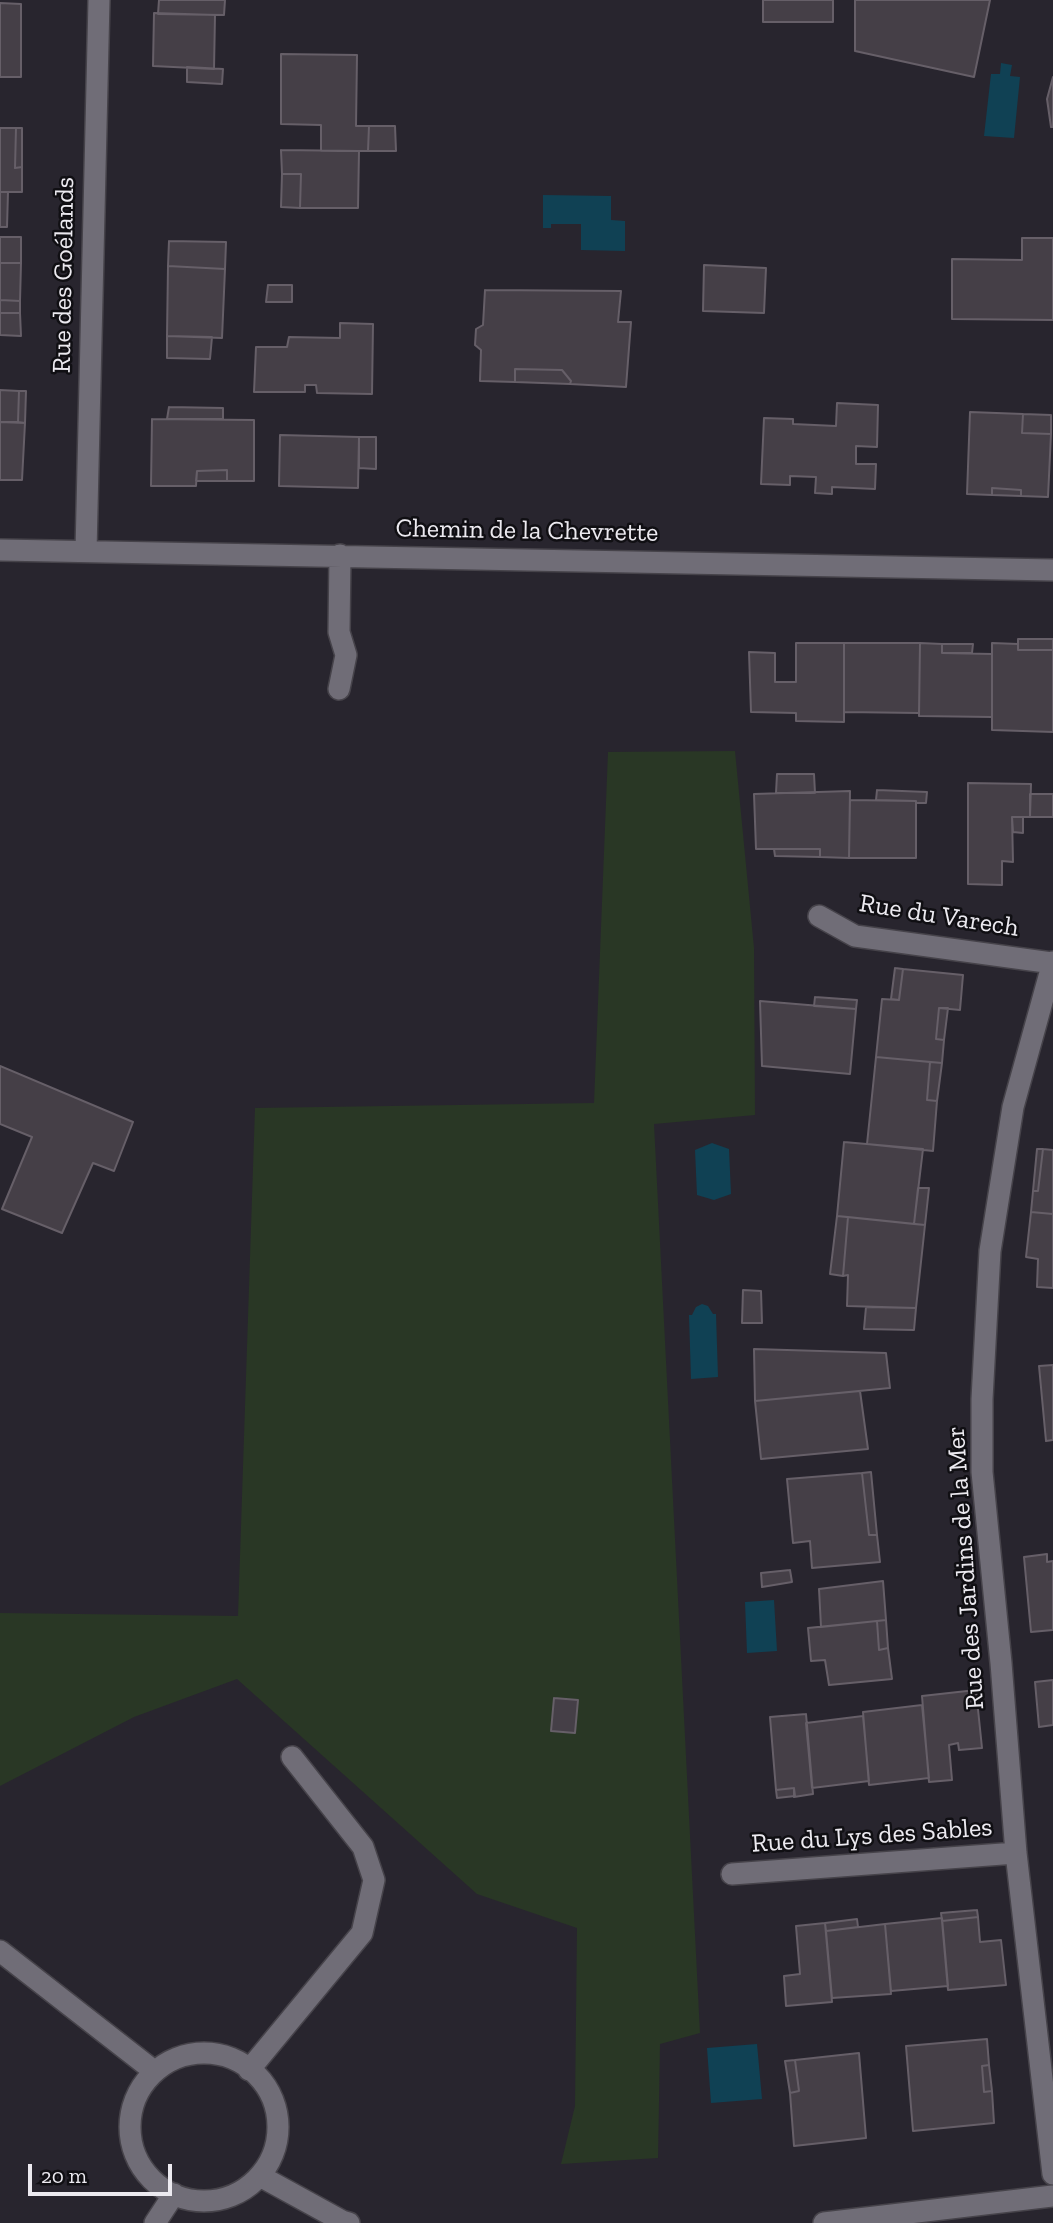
<!DOCTYPE html>
<html>
<head>
<meta charset="utf-8">
<style>
	body { margin:0 }
	#map { position:relative; width:1053px; height:2223px; overflow:hidden; background:#28252e; font-family:"Zilla Slab",serif }
	canvas { display:block }
	.scale { position:absolute; left:28px; top:2164px; width:144px; height:32px; box-sizing:border-box; border:4px solid #eceaf0; border-top:0; padding-left:9px; font-size:21px; line-height:24px; white-space:nowrap; color:#eceaf0; -webkit-text-stroke:5px #100f13; paint-order:stroke }
</style>
</head>
<body>
<div id="map">
<canvas width="1053" height="2223"></canvas>
<div class="scale">20 m</div>
</div>
<script>
const c = document.querySelector('canvas').getContext('2d');
c.lineJoin = 'round';
function paint(path, color) {
  c.fillStyle = color;
  c.fill(path, 'evenodd');
}
function shape(rows) {
  const path = new Path2D();
  for (const r of rows) {
    if (r.length === 3) {
      path.moveTo(r[0] + r[2], r[1]);
      path.arc(r[0], r[1], r[2], 0, 2 * Math.PI);
      continue;
    }
    path.moveTo(r[0], r[1]);
    for (let i = 2; i < r.length; i += 2) path.lineTo(r[i], r[i + 1]);
  }
  return path;
}
function strokePath(path, color, width, dash) {
  c.strokeStyle = color;
  c.lineWidth = width;
  c.lineCap = dash ? 'butt' : 'round';
  c.setLineDash(dash || []);
  c.stroke(path);
}
function drawText(font, color, halo, rows, align = 'center') {
  c.font = font + ' "Zilla Slab",serif';
  c.lineWidth = 5;
  c.setLineDash([]);
  c.textBaseline = 'middle';
  c.strokeStyle = halo;
  c.fillStyle = color;
  for (const [text, x, y, turn = 0] of rows) {
    c.save();
    c.translate(x, y);
    c.rotate((+turn || 0) * Math.PI / 180);
    c.textAlign = isNaN(turn) ? turn : align;
    if (halo) c.strokeText(text, 0, 0);
    c.fillText(text, 0, 0);
    c.restore();
  }
}
const green = shape([
	[735,751,754,948,755,1115,654,1124,700,2033,660,2044,658,2158,561,2164,575,2106,577,1928,477,1894,237,1679,134,1717,0,1786,0,1613,238,1616,255,1108,594,1103,608,752]
]);
const water = shape([
	[1001,63,1012,65,1010,76,1020,77,1014,138,984,136,991,74,1000,74],
	[543,195,611,196,611,220,625,221,625,251,581,250,581,224,551,224,551,228,543,228],
	[712,1143,729,1149,731,1194,714,1200,697,1195,695,1150],
	[702,1304,708,1306,713,1314,716,1314,718,1377,691,1379,689,1315,692,1315,696,1307],
	[774,1600,777,1651,747,1653,745,1602],
	[757,2044,762,2099,711,2103,707,2048]
]);
const building = shape([
	[159,0,225,0,224,15,158,14,159,0],
	[763,0,833,0,833,22,763,22,763,0],
	[855,0,990,0,974,77,855,51,855,0],
	[0,3,21,4,21,77,0,77,0,3],
	[154,13,215,15,214,69,153,66,154,13],
	[281,54,357,55,356,126,369,126,368,151,321,151,321,125,281,124,281,54],
	[187,67,223,69,222,84,187,82,187,67],
	[1053,77,1053,127,1051,127,1047,99,1053,77],
	[369,126,395,126,396,151,368,151,369,126],
	[0,128,16,128,15,168,22,167,22,192,0,192,0,128],
	[16,128,22,128,22,167,15,168,16,128],
	[281,150,359,151,358,208,300,208,301,174,282,174,281,150],
	[282,174,301,174,300,208,281,207,282,174],
	[0,192,8,192,7,227,0,227,0,192],
	[0,237,21,237,21,263,0,263,0,237],
	[1022,238,1053,238,1053,320,952,319,952,259,1022,260,1022,238],
	[169,241,226,242,225,269,168,266,169,241],
	[0,263,21,263,20,301,0,300,0,263],
	[704,265,766,268,764,313,703,311,704,265],
	[168,266,225,269,222,338,167,336,168,266],
	[268,285,292,285,292,302,266,302,268,285],
	[485,290,621,291,618,322,631,322,626,387,570,384,571,381,562,370,515,369,515,382,480,381,481,350,475,345,476,329,483,325,485,290],
	[0,300,20,301,20,313,0,313,0,300],
	[0,313,20,313,21,336,0,335,0,313],
	[340,323,373,324,372,394,317,393,316,385,305,385,305,392,254,392,256,347,287,347,289,337,340,338,340,323],
	[167,336,212,337,210,359,167,358,167,336],
	[515,369,562,370,571,381,570,384,515,382,515,369],
	[0,390,19,391,18,422,0,422,0,390],
	[19,391,26,391,25,423,18,422,19,391],
	[837,403,878,405,877,447,856,446,856,464,876,464,875,489,832,487,832,494,815,493,816,477,790,476,790,485,761,484,764,418,793,419,793,424,836,426,837,403],
	[169,407,223,408,223,419,167,419,169,407],
	[970,412,1023,414,1022,433,1051,434,1048,497,1021,496,1021,490,992,488,992,495,967,494,970,412],
	[1023,414,1051,415,1051,434,1022,433,1023,414],
	[152,419,254,420,254,481,227,481,227,470,197,471,196,486,151,486,152,419],
	[0,422,25,423,22,480,0,480,0,422],
	[280,435,359,437,358,488,279,486,280,435],
	[359,437,376,437,376,469,359,468,359,437],
	[227,470,227,481,196,481,197,471,227,470],
	[992,488,1021,490,1021,496,992,495,992,488],
	[1018,639,1053,639,1053,650,1018,650,1018,639],
	[796,643,844,643,844,722,796,721,796,713,751,712,749,652,775,653,775,682,796,682,796,643],
	[844,643,920,643,919,713,844,712,844,643],
	[920,643,942,644,942,653,992,654,992,717,919,716,920,643],
	[992,643,1018,644,1018,650,1053,650,1053,732,992,730,992,643],
	[942,644,973,644,972,653,942,653,942,644],
	[777,774,814,774,815,793,776,793,777,774],
	[968,783,1031,784,1030,817,1012,817,1013,862,1002,861,1002,885,968,884,968,783],
	[877,790,927,792,926,803,916,803,916,801,876,800,877,790],
	[850,791,849,858,820,857,820,849,756,849,754,794,850,791],
	[1030,794,1053,794,1053,817,1030,817,1030,794],
	[850,800,916,801,916,858,849,858,850,800],
	[1012,817,1023,817,1023,833,1013,832,1012,817],
	[774,849,820,849,820,857,775,856,774,849],
	[895,968,903,969,899,1000,891,999,895,968],
	[903,969,963,975,960,1010,939,1008,936,1039,944,1040,942,1063,876,1057,882,999,899,1000,903,969],
	[815,997,857,1000,856,1009,814,1006,815,997],
	[760,1001,856,1009,850,1074,762,1066,760,1001],
	[939,1008,948,1008,944,1040,936,1039,939,1008],
	[876,1057,930,1062,927,1100,937,1101,933,1151,867,1144,876,1057],
	[930,1062,942,1063,937,1101,927,1100,930,1062],
	[0,1066,133,1122,114,1171,93,1163,62,1233,2,1209,32,1137,0,1124,0,1066],
	[844,1142,923,1149,914,1224,837,1216,844,1142],
	[1037,1149,1043,1149,1038,1191,1033,1191,1037,1149],
	[1043,1149,1053,1150,1053,1214,1031,1212,1033,1191,1038,1191,1043,1149],
	[918,1188,929,1188,925,1225,914,1224,918,1188],
	[1031,1212,1053,1214,1053,1288,1037,1287,1038,1259,1026,1257,1031,1212],
	[837,1216,848,1217,843,1276,830,1274,837,1216],
	[848,1217,925,1225,916,1308,847,1306,848,1275,843,1276,848,1217],
	[743,1290,761,1291,762,1323,742,1323,743,1290],
	[866,1307,916,1308,914,1330,864,1329,866,1307],
	[754,1349,886,1353,890,1388,755,1401,754,1349],
	[1053,1365,1053,1440,1046,1441,1039,1366,1053,1365],
	[860,1391,868,1449,761,1459,755,1401,860,1391],
	[871,1472,877,1535,869,1535,862,1473,871,1472],
	[862,1473,869,1535,877,1535,880,1562,812,1568,810,1541,793,1543,787,1479,862,1473],
	[1047,1554,1047,1562,1053,1561,1053,1630,1031,1632,1024,1557,1047,1554],
	[790,1570,792,1582,762,1587,761,1573,790,1570],
	[883,1581,886,1620,821,1627,819,1589,883,1581],
	[886,1620,888,1648,879,1650,877,1621,886,1620],
	[877,1621,879,1650,888,1648,892,1679,829,1685,825,1660,811,1661,808,1628,877,1621],
	[1053,1680,1053,1725,1039,1727,1035,1682,1053,1680],
	[976,1690,982,1748,959,1750,958,1743,949,1745,952,1780,929,1782,922,1696,976,1690],
	[554,1698,578,1700,575,1733,551,1731,554,1698],
	[922,1705,929,1778,869,1785,863,1712,922,1705],
	[806,1714,813,1794,794,1797,794,1788,776,1790,770,1717,806,1714],
	[863,1716,869,1781,812,1788,806,1723,863,1716],
	[794,1788,795,1796,777,1798,776,1790,794,1788],
	[977,1910,978,1917,942,1921,941,1913,977,1910],
	[978,1917,980,1942,1001,1940,1006,1985,948,1990,942,1921,978,1917],
	[942,1918,948,1986,891,1991,885,1924,942,1918],
	[857,1919,858,1927,826,1931,825,1923,857,1919],
	[825,1923,832,2002,786,2006,784,1976,800,1974,796,1926,825,1923],
	[885,1924,891,1994,832,1998,826,1931,885,1924],
	[987,2039,989,2065,982,2066,984,2092,992,2091,994,2123,913,2131,906,2046,987,2039],
	[859,2053,866,2138,794,2146,790,2093,799,2091,795,2060,859,2053],
	[795,2060,799,2091,790,2093,785,2061,795,2060],
	[989,2065,992,2091,984,2092,982,2066,989,2065]
]);
const minor = shape([
	[0,550,1053,570],
	[86,551,99,0],
	[339,689,346,655,339,632,340,555],
	[819,916,855,936,1053,963],
	[1053,962,1013,1107,990,1251,982,1399,982,1472,1001,1663,1016,1853,1053,2174],
	[732,1874,1016,1853],
	[0,1951,154,2071],
	[204,2127,74],
	[249,2070,362,1933,374,1880,363,1847,292,1757],
	[260,2176,342,2221,349,2223],
	[155,2223,174,2194],
	[824,2223,1053,2196]
]);
const streetNames = [
	["Rue des Goélands",64,275,-89],
	["Chemin de la Chevrette",527,531,1],
	["Rue du Varech",939,916,9],
	["Rue des Jardins de la Mer",966,1568,-94],
	["Rue du Lys des Sables",872,1836,-4]
];
paint(green, '#293725');
paint(water, '#104154');
paint(building, '#453f47');
strokePath(building, '#665f68', 2);
strokePath(minor, '#46434a', 24);
strokePath(minor, '#706d77', 21);
drawText('26px', '#eceaf0', '#100f13', streetNames);
</script>
</body>
</html>
